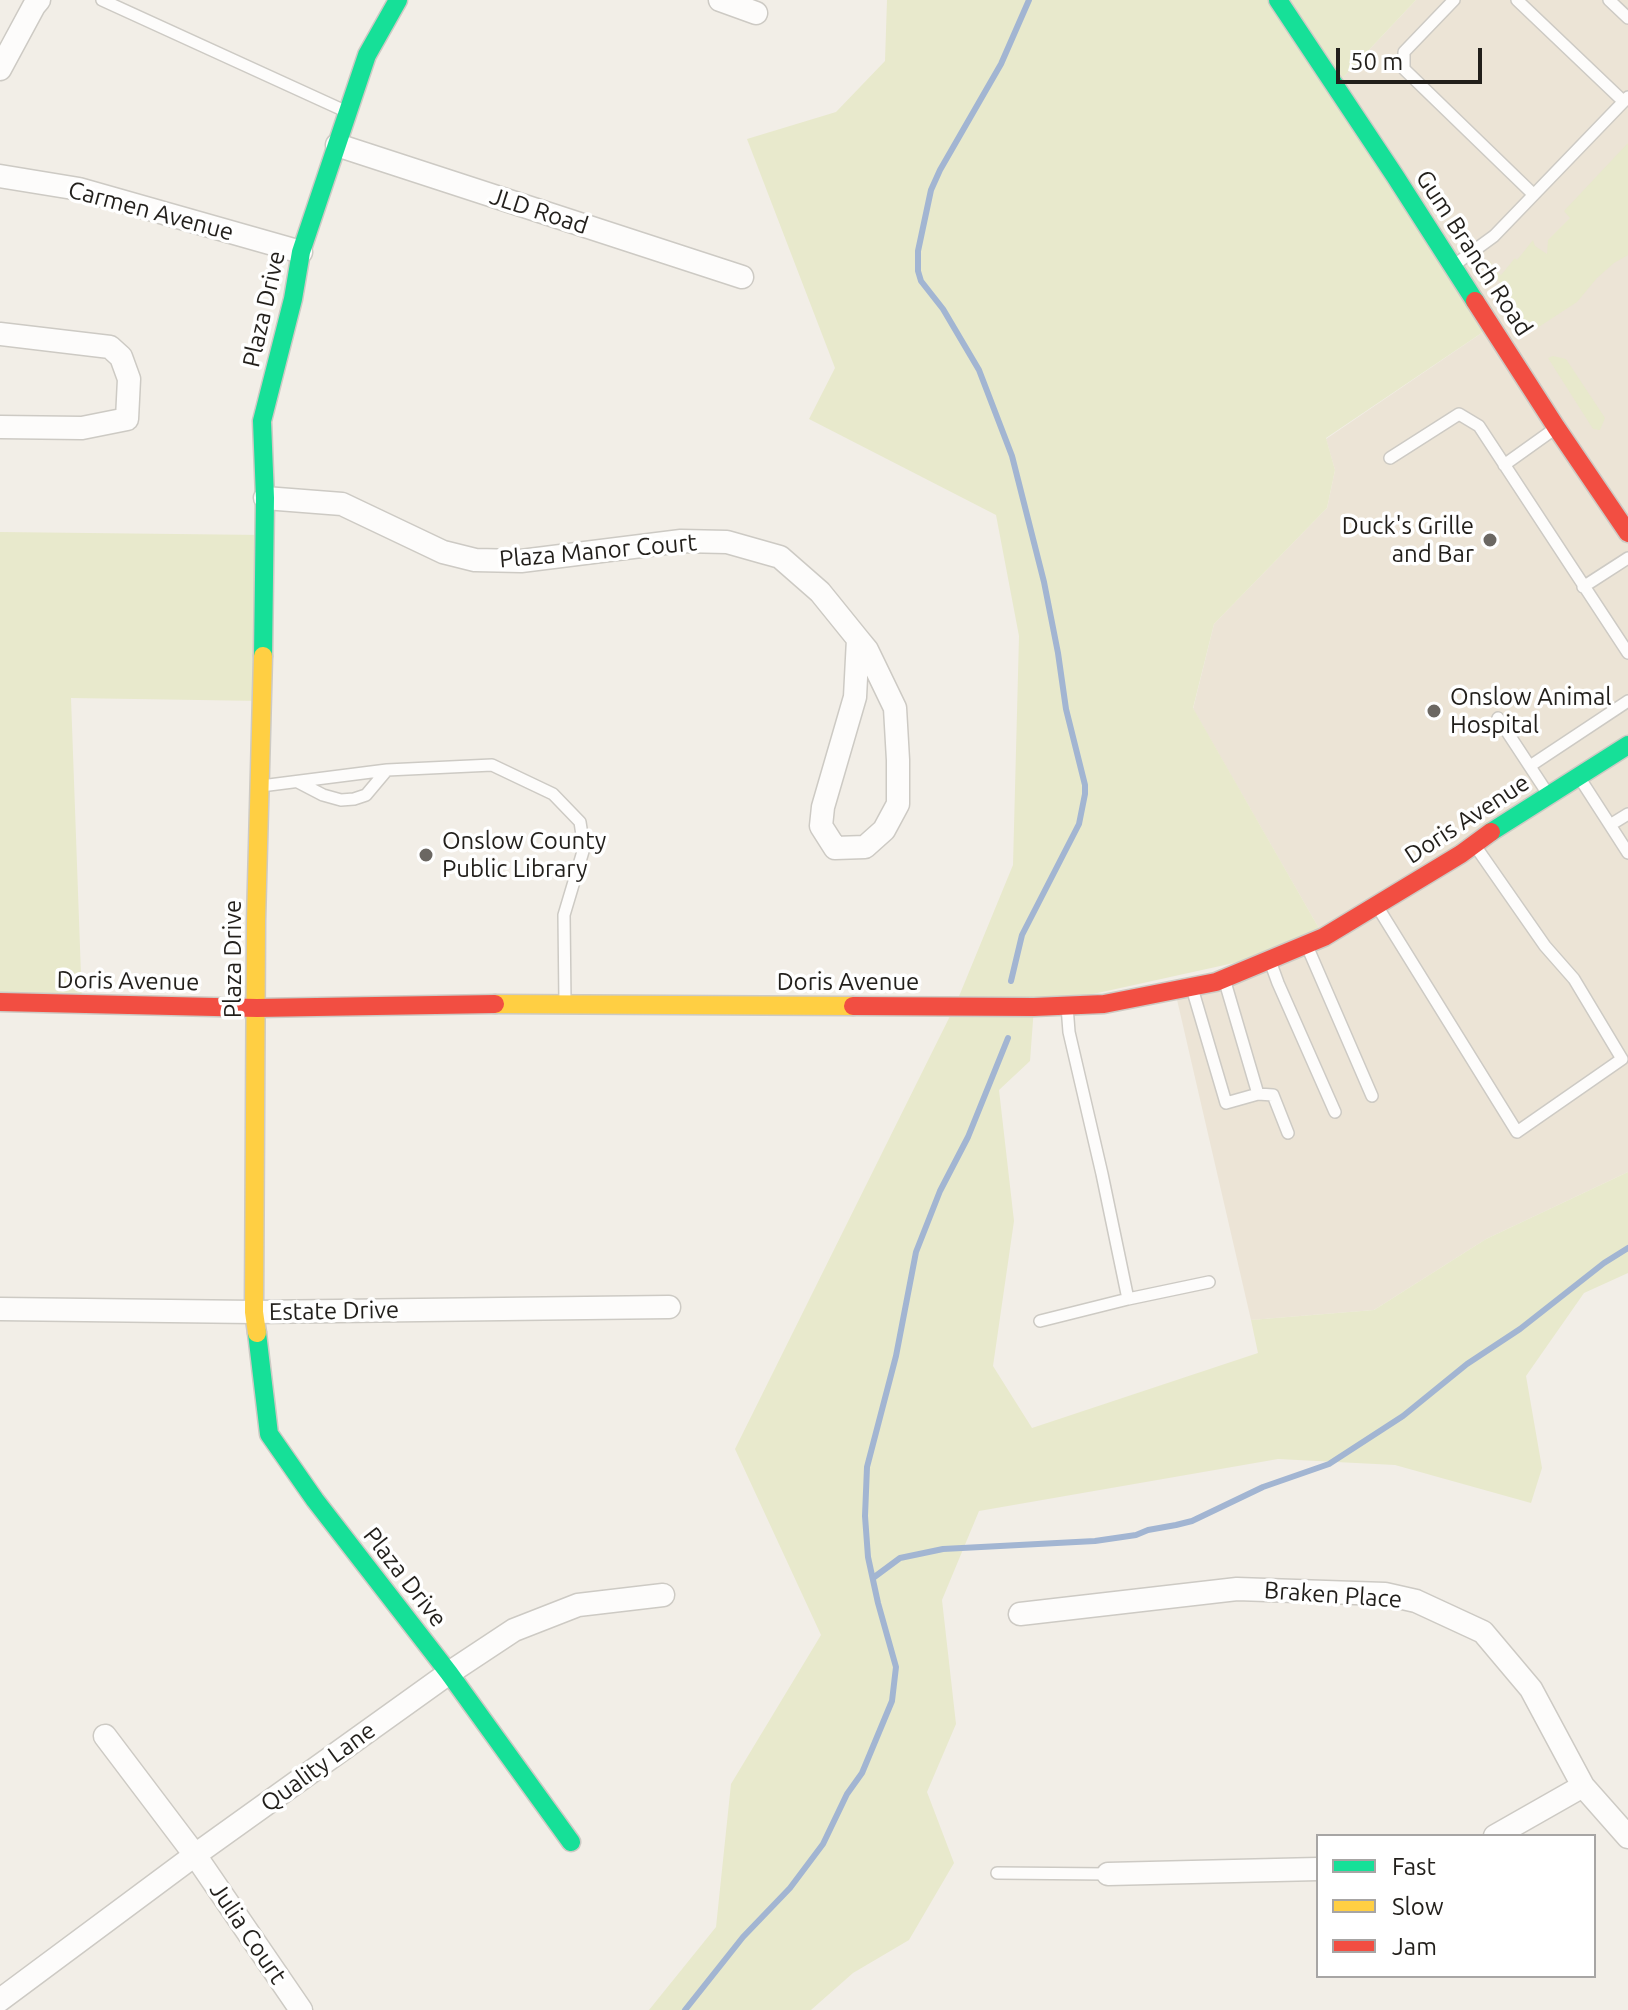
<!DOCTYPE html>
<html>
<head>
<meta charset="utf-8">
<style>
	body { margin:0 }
	#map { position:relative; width:1628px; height:2010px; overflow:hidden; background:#f2eee7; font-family:Ubuntu,sans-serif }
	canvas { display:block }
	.legend { position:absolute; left:1316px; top:1834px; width:280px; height:144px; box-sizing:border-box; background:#fff; border:2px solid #a7a5a4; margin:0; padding:10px 14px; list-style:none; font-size:24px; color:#221f1b }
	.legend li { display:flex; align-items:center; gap:16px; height:40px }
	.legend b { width:40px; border:2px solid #a7a5a4 }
	.scale { position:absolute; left:1336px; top:48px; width:146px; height:36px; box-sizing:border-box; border:4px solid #221f1b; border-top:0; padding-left:10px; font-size:24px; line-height:28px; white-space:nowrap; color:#221f1b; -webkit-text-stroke:6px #fff; paint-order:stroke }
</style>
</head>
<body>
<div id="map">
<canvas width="1628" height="2010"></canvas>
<ul class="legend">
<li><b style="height:10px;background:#16e098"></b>Fast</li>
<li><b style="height:10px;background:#ffcf43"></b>Slow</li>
<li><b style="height:10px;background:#f24e42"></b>Jam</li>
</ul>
<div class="scale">50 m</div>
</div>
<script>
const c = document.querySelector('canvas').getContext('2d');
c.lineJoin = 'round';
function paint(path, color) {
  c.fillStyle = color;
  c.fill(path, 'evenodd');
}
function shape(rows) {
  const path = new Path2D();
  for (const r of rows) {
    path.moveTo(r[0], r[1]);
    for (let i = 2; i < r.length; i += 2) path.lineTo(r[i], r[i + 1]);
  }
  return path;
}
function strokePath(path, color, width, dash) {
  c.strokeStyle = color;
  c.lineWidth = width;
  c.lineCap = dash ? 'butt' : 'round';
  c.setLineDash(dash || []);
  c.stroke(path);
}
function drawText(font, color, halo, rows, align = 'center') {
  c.font = font + ' Ubuntu,sans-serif';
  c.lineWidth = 7;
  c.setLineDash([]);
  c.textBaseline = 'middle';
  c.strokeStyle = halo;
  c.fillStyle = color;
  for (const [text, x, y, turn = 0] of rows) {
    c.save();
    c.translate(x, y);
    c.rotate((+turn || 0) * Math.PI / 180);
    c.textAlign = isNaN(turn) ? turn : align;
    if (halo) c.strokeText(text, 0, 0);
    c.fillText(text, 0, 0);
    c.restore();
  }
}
const built = shape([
	[1416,0,1628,0,1628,1172,1486,1239,1374,1310,1251,1320,1175,991,1324,937,1193,709,1214,624,1327,508,1335,470,1326,439,1492,326,1335,86]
]);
const green = shape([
	[887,0,1416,0,1335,86,1492,326,1326,438,1335,470,1327,508,1214,624,1193,708,1324,937,1302,948,1034,1007,1030,1061,999,1090,1014,1221,993,1366,1032,1428,1258,1353,1251,1320,1374,1310,1486,1239,1628,1172,1628,1273,1584,1293,1526,1376,1542,1468,1531,1503,1395,1465,1278,1459,979,1511,942,1600,956,1724,927,1792,954,1863,909,1940,853,1973,811,2010,649,2010,716,1927,731,1784,821,1635,735,1449,955,1006,1013,865,1019,636,996,515,809,419,835,368,747,139,836,112,885,61],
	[1628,143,1628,255,1614,263,1597,278,1577,302,1531,332,1490,267,1490,261,1498,273,1501,275,1515,258,1517,260,1533,240,1535,246,1547,254,1548,240,1570,218,1564,211],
	[1553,356,1566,359,1605,418,1600,430,1593,429,1548,358],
	[0,532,264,535,262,701,71,698,82,1003,0,1002]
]);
const stream = shape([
	[1011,981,1022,935,1079,824,1085,794,1085,785,1066,709,1058,653,1044,582,1012,456,979,370,943,309,921,281,918,271,918,251,931,190,940,170,1001,64,1029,0],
	[873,1578,900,1558,943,1549,1095,1541,1136,1535,1148,1530,1176,1525,1192,1521,1263,1487,1329,1464,1403,1416,1467,1364,1520,1329,1604,1263,1628,1248],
	[685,2010,743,1937,790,1888,823,1844,847,1794,862,1773,892,1701,896,1667,878,1603,868,1557,865,1516,867,1467,896,1356,916,1252,940,1191,968,1137,1008,1038]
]);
const lane = shape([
	[102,0,345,111],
	[1454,0,1404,52,1404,69,1533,194],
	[1517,0,1623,101],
	[1609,0,1628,18],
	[1457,263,1494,236,1628,97],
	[1390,458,1459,414,1479,426,1628,653],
	[1504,465,1553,430],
	[1583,587,1628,558],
	[1498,718,1546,791],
	[1530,766,1628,701],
	[1579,777,1610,825,1628,814],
	[298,782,323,795,341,800,354,799,366,795,387,770],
	[261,786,387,770,492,765,553,794,580,822,584,848,564,915,565,1003],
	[1610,825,1628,853],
	[1377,906,1517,1132,1622,1059,1574,979,1545,946,1476,847],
	[1307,946,1372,1096],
	[1270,961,1278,983,1335,1112],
	[1192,988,1226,1103,1258,1094,1225,982],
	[1067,1006,1069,1032,1102,1174,1128,1299],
	[1258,1094,1273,1095,1288,1133],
	[1040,1321,1128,1299,1209,1282],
	[997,1873,1108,1874]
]);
const street = shape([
	[720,0,756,13],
	[0,69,34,6,39,0],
	[337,145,742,277],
	[0,176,79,189,301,252],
	[0,334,110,347,121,357,129,379,127,419,82,428,0,427],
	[265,498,342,504,443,552,475,560,521,561,681,541,727,542,780,557,820,592,858,639,867,650,895,708,898,760,898,804,884,830,865,847,835,848,821,826,823,807,855,697,858,639],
	[0,1309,254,1312,669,1307],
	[1020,1614,1237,1589,1385,1594,1416,1601,1483,1632,1531,1689,1583,1786,1628,1837],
	[105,1736,195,1855,301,2010],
	[1495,1836,1583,1786],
	[1108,1874,1318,1869],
	[0,2000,195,1855,449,1673,514,1630,578,1605,663,1595]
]);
const fast = shape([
	[1278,0,1395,176,1475,301],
	[263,656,265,498,262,421,293,299,301,252,367,55,398,0],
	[1491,832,1628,745],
	[257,1333,269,1434,315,1500,449,1673,571,1842]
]);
const slow = shape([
	[495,1004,853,1006],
	[257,1333,254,1312,256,921,263,656]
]);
const jam = shape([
	[1475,301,1556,427,1628,533],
	[0,1002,257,1008,495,1004],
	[853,1006,1034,1007,1104,1004,1216,982,1324,937,1461,854,1491,832]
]);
const markers = [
	[1490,540,8,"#6b6762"],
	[1434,711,8,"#6b6762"],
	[426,855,8,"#6b6762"]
];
const streetNames = [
	["Carmen Avenue",151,211,15],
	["JLD Road",539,211,18],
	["Gum Branch Road",1474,253,57],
	["Plaza Drive",264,309,-77],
	["Plaza Manor Court",598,551,-5],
	["Doris Avenue",1467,819,-33],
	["Plaza Drive",233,959,-90],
	["Doris Avenue",128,981,1],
	["Doris Avenue",848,982],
	["Estate Drive",334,1311,-1],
	["Plaza Drive",405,1577,52],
	["Braken Place",1333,1595,4],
	["Quality Lane",318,1767,-36],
	["Julia Court",248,1933,56]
];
const poiNames = [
	["Duck's Grille",1474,526,"right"],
	["and Bar",1474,554,"right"],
	["Onslow Animal",1450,697],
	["Hospital",1450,725],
	["Onslow County",442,841],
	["Public Library",442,869]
];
paint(built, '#ece4d6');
paint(green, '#e8e9cc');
strokePath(stream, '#a2b5d2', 6);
strokePath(lane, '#cdcac4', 14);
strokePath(street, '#cdcac4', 25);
strokePath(fast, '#cdcac4', 21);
strokePath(slow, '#cdcac4', 21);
strokePath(jam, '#cdcac4', 21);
strokePath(lane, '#fdfcfb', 11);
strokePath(street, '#fdfcfb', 22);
strokePath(fast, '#16e098', 18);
strokePath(slow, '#ffcf43', 18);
strokePath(jam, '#f24e42', 18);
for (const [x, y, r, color] of markers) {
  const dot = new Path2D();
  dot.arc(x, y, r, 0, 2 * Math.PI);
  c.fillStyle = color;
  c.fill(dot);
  strokePath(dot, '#fff', 3);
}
drawText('24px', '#221f1b', '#fff', streetNames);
drawText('24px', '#221f1b', '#fff', poiNames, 'left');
</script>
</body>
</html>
